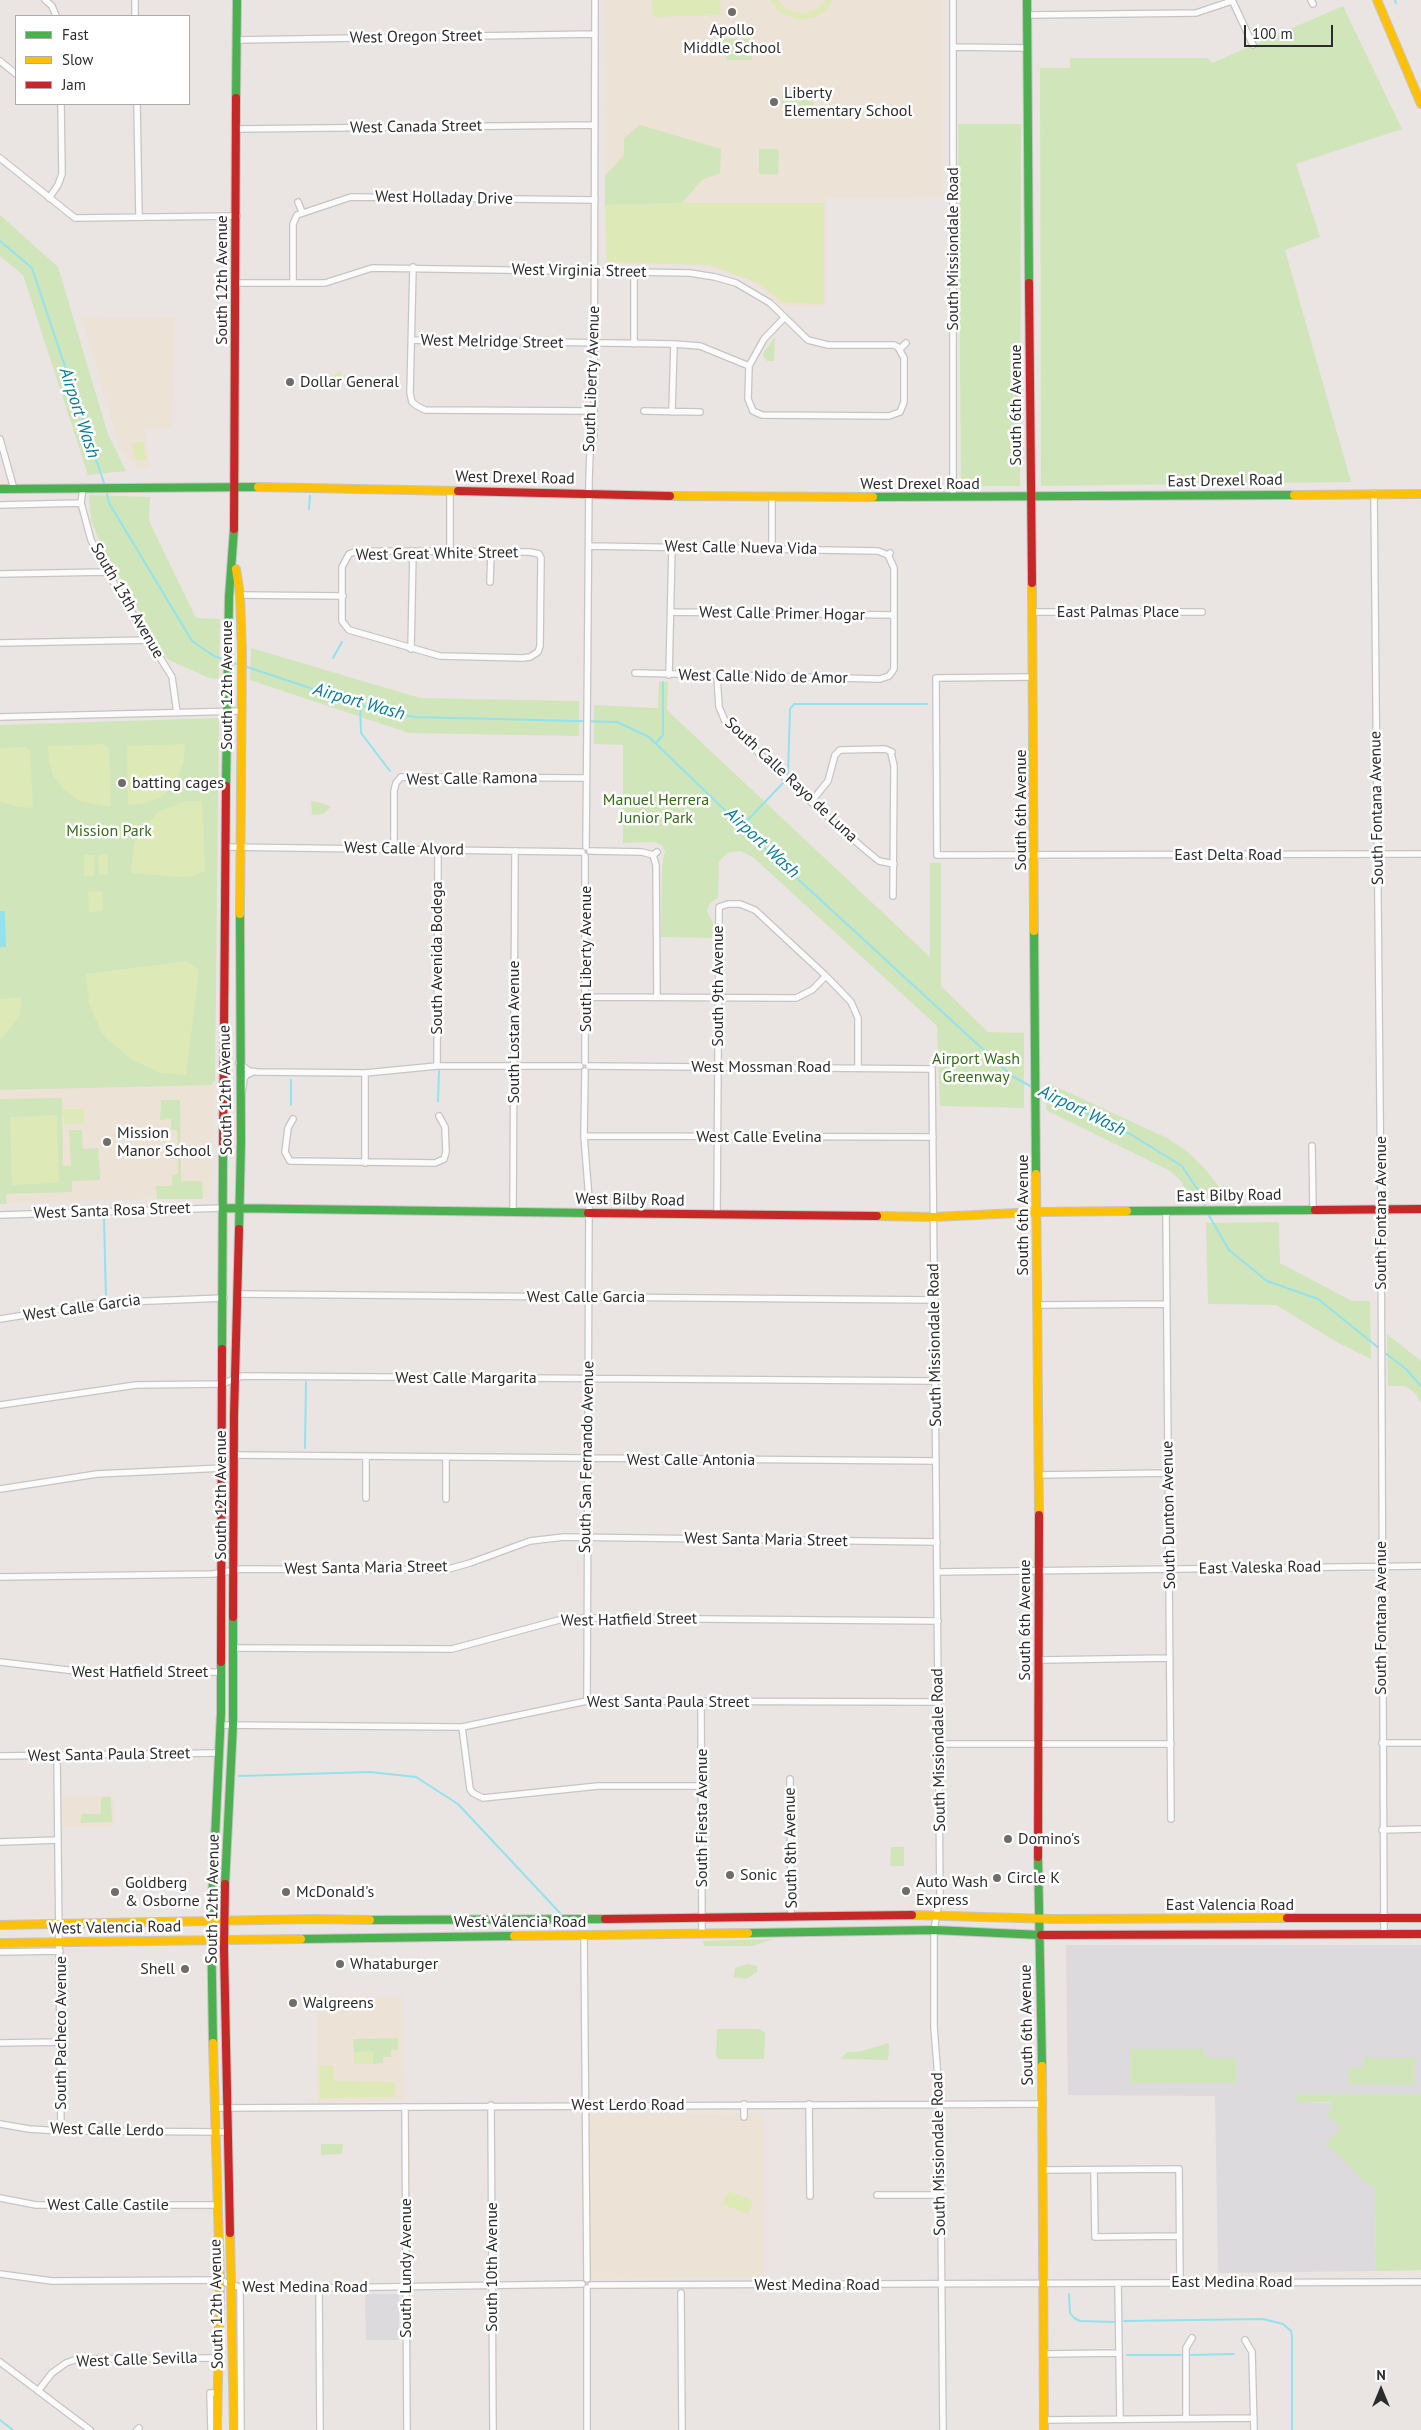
<!DOCTYPE html>
<html>
<head>
<meta charset="utf-8">
<style>
	body { margin:0 }
	#map { position:relative; width:1421px; height:2430px; overflow:hidden; background:#eae5e2; font-family:"PT Sans",sans-serif }
	canvas { display:block }
	.legend { position:absolute; left:15px; top:15px; width:175px; height:90px; box-sizing:border-box; background:#fff; border:1px solid #ababab; margin:0; padding:6px 9px; list-style:none; font-size:15px; color:#2c2c2c }
	.legend li { display:flex; align-items:center; gap:10px; height:25px }
	.legend b { width:25px; border:1px solid #ababab }
	.north { position:absolute; left:1356px; top:2365px; width:50px; height:50px; -webkit-text-stroke:4px #fff; paint-order:stroke; rotate:0deg; font-size:14px; font-weight:700; line-height:20px; text-align:center; color:#2c2c2c }
	.north::after { content:''; display:block; margin:auto; width:18px; height:22px; background:#2c2c2c; clip-path:polygon(50% 0,100% 100%,50% 72%,0 100%) }
	.scale { position:absolute; left:1244px; top:25px; width:89px; height:22px; box-sizing:border-box; border:2px solid #2c2c2c; border-top:0; padding-left:6px; font-size:15px; line-height:18px; white-space:nowrap; color:#2c2c2c; -webkit-text-stroke:4px #fff; paint-order:stroke }
</style>
</head>
<body>
<div id="map">
<canvas width="1421" height="2430"></canvas>
<ul class="legend">
<li><b style="height:6px;background:#4caf50"></b>Fast</li>
<li><b style="height:6px;background:#ffc107"></b>Slow</li>
<li><b style="height:6px;background:#c62828"></b>Jam</li>
</ul>
<div class="north">N</div>
<div class="scale">100 m</div>
</div>
<script>
const c = document.querySelector('canvas').getContext('2d');
c.lineJoin = 'round';
function paint(path, color) {
  c.fillStyle = color;
  c.fill(path, 'evenodd');
}
function shape(rows) {
  const path = new Path2D();
  for (const r of rows) {
    path.moveTo(r[0], r[1]);
    for (let i = 2; i < r.length; i += 2) path.lineTo(r[i], r[i + 1]);
  }
  return path;
}
function strokePath(path, color, width, dash) {
  c.strokeStyle = color;
  c.lineWidth = width;
  c.lineCap = dash ? 'butt' : 'round';
  c.setLineDash(dash || []);
  c.stroke(path);
}
function drawText(font, color, halo, rows, align = 'center') {
  c.font = font + ' "PT Sans",sans-serif';
  c.lineWidth = 5;
  c.setLineDash([]);
  c.textBaseline = 'middle';
  c.strokeStyle = halo;
  c.fillStyle = color;
  for (const [text, x, y, turn = 0] of rows) {
    c.save();
    c.translate(x, y);
    c.rotate((+turn || 0) * Math.PI / 180);
    c.textAlign = isNaN(turn) ? turn : align;
    if (halo) c.strokeText(text, 0, 0);
    c.fillText(text, 0, 0);
    c.restore();
  }
}
const industrial = shape([
	[1066,1945,1421,1945,1421,2094,1297,2094,1297,2103,1374,2102,1376,2271,1218,2273,1215,2096,1068,2095],
	[365,2294,399,2294,399,2340,366,2340]
]);
const education = shape([
	[604,0,943,0,943,197,826,198,825,306,782,306,758,286,743,278,712,268,694,265,605,264],
	[82,317,175,318,172,428,144,429,150,467,138,470,120,449],
	[215,1082,211,1197,0,1203,0,1088],
	[113,1795,114,1826,63,1826,62,1796],
	[317,1997,403,1997,404,2100,317,2103],
	[764,2113,764,2278,591,2279,587,2114]
]);
const green = shape([
	[1343,6,1402,129,1296,164,1320,237,1285,250,1351,482,1041,486,1040,68,1070,68,1070,58,1208,58,1212,63],
	[721,39,750,39,752,60,727,60],
	[782,93,813,93,812,117,801,117,801,107,782,107],
	[958,124,1021,124,1020,486,961,486],
	[640,125,721,149,720,173,702,180,682,203,605,205,605,176,624,155,624,138],
	[759,149,779,149,778,175,759,174],
	[0,215,58,267,108,434,126,471,88,475,23,275,0,256],
	[775,337,774,361,767,361,763,356,764,352],
	[89,495,150,497,149,521,196,618,220,619,219,679,209,678,167,659,100,543,91,520],
	[251,648,420,698,579,701,579,736,409,733,250,680],
	[659,682,668,682,667,710,930,957,930,863,941,863,941,986,988,1032,1024,1033,1024,1108,940,1106,937,1026,754,858,745,853,739,851,727,853,719,862,718,898,710,903,707,911,713,922,713,938,661,937,662,865,665,852,662,845,653,842,623,843,623,745,594,744,594,705,658,708],
	[219,718,215,1082,212,1082,212,1085,0,1090,0,725],
	[311,801,322,803,331,807,323,814,312,815],
	[1048,1083,1167,1138,1187,1151,1205,1169,1221,1189,1226,1198,1190,1198,1181,1181,1170,1171,1046,1110],
	[62,1098,63,1166,71,1166,69,1130,82,1130,83,1149,98,1148,100,1180,72,1181,72,1192,6,1194,7,1204,0,1204,0,1099],
	[161,1100,180,1100,181,1181,202,1181,203,1199,157,1199,156,1186,172,1186,172,1175,178,1174,177,1130,171,1130,171,1119,160,1120],
	[1279,1222,1280,1263,1352,1301,1370,1301,1371,1359,1337,1342,1276,1305,1208,1304,1206,1223],
	[1387,1334,1421,1361,1421,1403,1415,1393,1405,1386,1388,1386],
	[101,1797,111,1797,112,1822,81,1823,81,1814,101,1814],
	[891,1847,904,1847,904,1866,890,1866],
	[774,1939,752,1946,704,1946,703,1941],
	[747,1964,757,1966,757,1972,746,1979,734,1977,735,1968],
	[717,2029,758,2029,765,2032,764,2059,719,2059,716,2056],
	[398,2038,398,2050,391,2050,391,2057,383,2057,383,2063,373,2064,373,2052,354,2052,353,2039],
	[889,2043,888,2060,841,2059,847,2052,858,2052],
	[1130,2049,1205,2049,1205,2058,1236,2058,1236,2083,1130,2083],
	[1363,2058,1414,2058,1414,2085,1349,2084,1349,2067,1363,2067],
	[1296,2094,1421,2094,1421,2270,1376,2271,1375,2188,1362,2180,1342,2158,1325,2144,1341,2128,1328,2115,1332,2102,1297,2103],
	[321,2144,343,2144,342,2154,321,2155]
]);
const pitch = shape([
	[652,0,720,0,721,15,653,17],
	[770,0,778,0,787,10,804,14,819,8,826,0,833,0,824,12,816,17,800,20,780,13],
	[682,203,824,203,824,304,782,302,758,283,710,265,607,262,605,205],
	[340,371,346,380,333,388,327,379],
	[143,441,147,459,136,460,132,443],
	[104,744,109,748,111,806,105,806,79,801,63,788,54,777,49,762,48,746],
	[185,744,183,765,175,782,163,796,146,803,128,805,127,746],
	[26,747,30,750,33,808,18,807,0,801,0,748],
	[186,801,202,801,205,871,194,876,179,877,131,873,134,843,146,825,158,812],
	[107,854,108,875,99,875,98,855],
	[84,855,94,855,94,876,84,876],
	[102,891,103,911,89,912,88,892],
	[187,961,199,970,186,1075,161,1073,132,1060,102,1034,89,1003,86,974],
	[22,997,19,1018,0,1040,0,999],
	[63,1109,84,1109,84,1123,64,1124],
	[57,1115,59,1183,12,1185,10,1117],
	[373,2051,373,2064,354,2064,354,2052],
	[333,2065,334,2081,395,2082,395,2097,320,2098,319,2066],
	[728,2191,753,2200,748,2214,723,2205]
]);
const water = shape([
	[0,911,5,911,6,947,0,947]
]);
const stream = shape([
	[1395,0,1396,3],
	[0,241,32,268,105,486],
	[106,490,109,503,192,641,214,656,225,660],
	[309,509,310,496],
	[333,658,342,642],
	[230,662,240,665],
	[244,666,376,710,415,717,617,722,649,737,763,847,1012,1076,1034,1088],
	[360,704,361,733,390,771],
	[656,743,663,735,663,682],
	[788,774,790,709,794,704,927,704],
	[742,826,783,783],
	[291,1080,291,1105],
	[1038,1090,1130,1134,1182,1166,1201,1195,1206,1209],
	[438,1101,439,1071],
	[1208,1214,1229,1250,1267,1281,1318,1299,1380,1349],
	[104,1218,106,1299],
	[1384,1352,1406,1369,1421,1386],
	[305,1448,306,1382],
	[239,1776,370,1772,416,1777,458,1804,560,1913],
	[1069,2294,1070,2313,1074,2318,1080,2321,1114,2322],
	[1124,2321,1263,2319,1283,2324,1291,2331,1292,2336,1292,2430],
	[1127,2355,1181,2355],
	[1191,2355,1234,2354],
	[0,2420,13,2430]
]);
const street = shape([
	[45,0,52,6,56,16],
	[135,0,135,16],
	[1232,0,1253,45],
	[1311,0,1313,4],
	[1028,15,1196,13,1232,1],
	[237,40,595,34],
	[953,47,1027,48],
	[0,61,16,74],
	[137,104,139,217],
	[237,129,595,125],
	[0,158,75,218,237,216],
	[49,198,58,185,62,174,61,104],
	[298,202,302,212],
	[413,267,410,393,412,402,417,406,425,410,594,411],
	[236,283,325,283,372,268,634,272,690,273,715,277,736,283,770,303,808,340,828,345,894,345,898,347,904,358,904,402,900,412],
	[293,283,293,224,297,215,351,197,595,200],
	[412,340,674,344,700,346,749,366],
	[634,344,634,272],
	[900,349,906,343],
	[644,411,700,412],
	[753,411,762,415,889,416,900,412],
	[753,411,748,399,749,366,764,339,784,318],
	[672,412,674,344],
	[0,439,14,489],
	[83,487,81,503,91,540,107,572,172,677,177,713],
	[450,490,450,552],
	[1374,493,1381,1209,1384,1934],
	[953,497,953,0],
	[772,498,772,548],
	[0,505,81,503],
	[589,546,878,551,888,555,890,553],
	[357,551,530,552,539,554,541,558,540,646,538,652,530,657,523,658,440,656,349,630,342,621,342,567,349,554,357,551],
	[0,574,107,572],
	[490,582,491,553],
	[240,595,343,596],
	[671,612,893,615],
	[1033,612,1202,612],
	[0,643,150,640],
	[411,649,413,552],
	[635,673,880,679,889,676,894,669,894,568,888,555],
	[669,675,672,547],
	[717,676,719,707,725,721,811,802,862,847,879,861,894,864],
	[1033,677,936,678,937,855,1421,854],
	[0,717,241,711],
	[891,753,894,766,893,896],
	[811,802,828,781,835,755,840,750,885,749,892,752],
	[226,847,582,852],
	[586,847,589,480,590,452,594,435,595,0],
	[394,849,394,791,396,783,401,777,585,778],
	[590,851,642,852,653,855,657,852],
	[653,855,656,865,657,997],
	[585,856,585,1062],
	[586,997,796,998,812,990,826,976],
	[239,1063,249,1071,257,1072,365,1073,437,1066,580,1066],
	[437,1066,438,850],
	[589,1066,932,1069,940,1895,934,1930,934,2027,940,2104,943,2430],
	[585,1071,584,1136,589,1199,587,1701],
	[365,1073,365,1163],
	[241,1099,244,1079,246,1075,253,1072],
	[293,1119,288,1128,285,1152,290,1161,435,1163,444,1159,446,1152,445,1127,439,1116],
	[584,1136,933,1137],
	[1312,1146,1313,1209],
	[1166,1211,1171,1819],
	[513,1213,515,851],
	[0,1215,223,1208],
	[717,1215,719,907,728,904,740,904,755,910,826,976,851,1002,858,1018,858,1068],
	[237,1294,935,1300],
	[1037,1305,1167,1304],
	[0,1319,99,1303,224,1298],
	[0,1405,136,1385,222,1384,242,1376,935,1381],
	[235,1455,936,1461],
	[446,1457,446,1499],
	[1038,1475,1168,1473],
	[0,1489,97,1474,223,1468],
	[366,1498,366,1456],
	[937,1572,1421,1566],
	[0,1577,213,1574,241,1569,445,1570,470,1563,530,1541,564,1537,937,1542],
	[234,1648,452,1649,559,1620,587,1618,938,1621],
	[1040,1660,1170,1658],
	[0,1662,101,1674,221,1672],
	[701,1702,702,1934],
	[221,1725,462,1727,587,1701,938,1702],
	[462,1727,470,1789,473,1793,483,1798,598,1786,702,1786],
	[1382,1743,1421,1743],
	[939,1744,1171,1744],
	[0,1756,219,1753],
	[57,1756,61,2131],
	[790,1779,791,1917],
	[1382,1830,1421,1829],
	[0,1842,58,1840],
	[584,1935,587,2279],
	[0,1952,60,1951],
	[0,2043,61,2042],
	[744,2104,744,2117],
	[809,2104,810,2196],
	[491,2105,493,2430],
	[405,2107,407,2430],
	[214,2108,1042,2104],
	[0,2124,29,2129,61,2131,227,2132],
	[1043,2170,1179,2169,1180,2283],
	[1094,2170,1095,2237,1179,2236],
	[877,2195,941,2195],
	[0,2198,36,2205,217,2205],
	[0,2274,52,2281,220,2280,231,2285,250,2289,582,2284],
	[1118,2283,1120,2419],
	[591,2285,1421,2282],
	[240,2288,241,2430],
	[319,2288,320,2430],
	[587,2288,587,2430],
	[681,2293,682,2430],
	[1245,2340,1252,2352,1254,2430],
	[1044,2354,1119,2353],
	[0,2362,90,2430],
	[38,2391,52,2373,66,2363,77,2359,218,2358],
	[1186,2419,1186,2348,1192,2338],
	[1044,2420,1254,2418],
	[137,2430,139,2428],
	[211,2430,210,2393,217,2393]
]);
const fast = shape([
	[1027,0,1029,283],
	[236,98,237,0],
	[0,489,258,487],
	[873,497,1294,495],
	[226,786,229,597,234,529],
	[1034,931,1036,1174],
	[223,1208,588,1213],
	[1127,1211,1315,1210],
	[239,1229,241,1142,240,914],
	[222,1349,223,1150],
	[1038,1857,1042,2066],
	[225,1884,233,1724,233,1617],
	[370,1920,605,1919],
	[748,1933,934,1930,1041,1935],
	[301,1939,514,1936],
	[213,2043,211,1921,221,1713,221,1662]
]);
const slow = shape([
	[1377,0,1421,104],
	[258,487,458,491],
	[1294,495,1421,494],
	[670,496,873,497],
	[236,569,240,595,242,653,240,914],
	[1032,583,1034,931],
	[1036,1174,1039,1515],
	[877,1216,934,1217,1037,1212,1127,1211],
	[912,1915,1054,1919,1287,1918],
	[0,1925,314,1919,370,1920],
	[514,1936,748,1933],
	[0,1943,301,1939],
	[213,2043,220,2280,217,2430],
	[1042,2066,1044,2430],
	[230,2233,234,2430]
]);
const jam = shape([
	[1029,283,1032,583],
	[458,491,670,496],
	[234,529,236,98],
	[223,1150,226,786],
	[1315,1210,1421,1209],
	[588,1213,877,1216],
	[233,1617,234,1415,239,1229],
	[221,1662,222,1349],
	[1038,1857,1039,1515],
	[225,1884,224,1949,230,2233],
	[1287,1918,1421,1918],
	[605,1919,912,1915],
	[1041,1935,1421,1934]
]);
const markers = [
	[732,12,5,"#6e6d6c"],
	[774,102,5,"#6e6d6c"],
	[290,382,5,"#6e6d6c"],
	[122,783,5,"#6e6d6c"],
	[107,1142,5,"#6e6d6c"],
	[1008,1839,5,"#6e6d6c"],
	[730,1875,5,"#6e6d6c"],
	[997,1878,5,"#6e6d6c"],
	[906,1891,5,"#6e6d6c"],
	[115,1892,5,"#6e6d6c"],
	[286,1892,5,"#6e6d6c"],
	[340,1964,5,"#6e6d6c"],
	[185,1969,5,"#6e6d6c"],
	[293,2003,5,"#6e6d6c"]
];
const poiNames = [
	["Apollo",732,30,"center"],
	["Middle School",732,48,"center"],
	["Liberty",784,93],
	["Elementary School",784,111],
	["Dollar General",300,382],
	["batting cages",132,783],
	["Mission",117,1133],
	["Manor School",117,1151],
	["Domino's",1018,1839],
	["Sonic",740,1875],
	["Circle K",1007,1878],
	["Auto Wash",916,1882],
	["Express",916,1900],
	["Goldberg",125,1883],
	["& Osborne",125,1901],
	["McDonald's",296,1892],
	["Whataburger",350,1964],
	["Shell",175,1969,"right"],
	["Walgreens",303,2003]
];
const streetNames = [
	["West Oregon Street",416,37,-1],
	["West Canada Street",416,127,-1],
	["West Holladay Drive",444,198,1],
	["South Missiondale Road",953,249,-90],
	["West Virginia Street",579,271,1],
	["South 12th Avenue",222,280,-90],
	["West Melridge Street",492,342,1],
	["South Liberty Avenue",592,379,-88],
	["South 6th Avenue",1016,405,-90],
	["West Drexel Road",515,478,1],
	["East Drexel Road",1225,481,-1],
	["West Drexel Road",920,484],
	["West Calle Nueva Vida",741,548,1],
	["West Great White Street",437,554,-1],
	["South 13th Avenue",127,601,60],
	["East Palmas Place",1118,612],
	["West Calle Primer Hogar",782,614,1],
	["West Calle Nido de Amor",763,677,1],
	["South 12th Avenue",227,685,-90],
	["West Calle Ramona",472,779,-1],
	["South Calle Rayo de Luna",791,780,43],
	["South Fontana Avenue",1377,808,-91],
	["South 6th Avenue",1021,810,-90],
	["West Calle Alvord",404,849,1],
	["East Delta Road",1228,855],
	["South Avenida Bodega",437,958,-90],
	["South Liberty Avenue",586,959,-90],
	["South 9th Avenue",718,986,-90],
	["South Lostan Avenue",514,1032,-90],
	["West Mossman Road",761,1067],
	["South 12th Avenue",226,1090,-91],
	["West Calle Evelina",759,1137],
	["East Bilby Road",1229,1196,-1],
	["West Bilby Road",630,1200,1],
	["West Santa Rosa Street",112,1211,-2],
	["South Fontana Avenue",1381,1213,-90],
	["South 6th Avenue",1023,1215,-90],
	["West Calle Garcia",586,1297],
	["West Calle Garcia",82,1308,-8],
	["South Missiondale Road",935,1345,-91],
	["West Calle Margarita",466,1378],
	["South San Fernando Avenue",587,1457,-89],
	["West Calle Antonia",691,1460],
	["South 12th Avenue",221,1495,-90],
	["South Dunton Avenue",1169,1515,-91],
	["West Santa Maria Street",766,1540,1],
	["West Santa Maria Street",366,1568,-1],
	["East Valeska Road",1260,1568,-1],
	["South Fontana Avenue",1381,1618,-90],
	["West Hatfield Street",629,1620,-1],
	["South 6th Avenue",1025,1620,-90],
	["West Hatfield Street",140,1672],
	["West Santa Paula Street",668,1702],
	["South Missiondale Road",939,1750,-91],
	["West Santa Paula Street",109,1755,-1],
	["South Fiesta Avenue",702,1818,-90],
	["South 8th Avenue",791,1848,-91],
	["South 12th Avenue",213,1899,-89],
	["East Valencia Road",1230,1905],
	["West Valencia Road",520,1922],
	["West Valencia Road",115,1928,-1],
	["South 6th Avenue",1027,2025,-91],
	["South Pacheco Avenue",61,2033,-90],
	["West Lerdo Road",628,2105],
	["West Calle Lerdo",107,2130,1],
	["South Missiondale Road",939,2154,-91],
	["West Calle Castile",108,2205],
	["South 10th Avenue",492,2267,-90],
	["South Lundy Avenue",406,2268,-90],
	["East Medina Road",1232,2282],
	["West Medina Road",817,2285],
	["West Medina Road",305,2287],
	["South 12th Avenue",217,2304,-91],
	["West Calle Sevilla",137,2360,-2]
];
const parkNames = [
	["Manuel Herrera",656,800],
	["Junior Park",656,818],
	["Mission Park",109,831],
	["Airport Wash",976,1059],
	["Greenway",976,1077]
];
const waterNames = [
	["Airport Wash",79,413,72],
	["Airport Wash",359,702,16],
	["Airport Wash",762,843,43],
	["Airport Wash",1082,1111,26]
];
paint(industrial, '#dddadd');
paint(education, '#ede2d6');
paint(green, '#d1e5ba');
paint(pitch, '#dde9b7');
paint(water, '#93e2ed');
strokePath(stream, '#93e2ed', 2);
strokePath(street, '#c6c4c4', 8);
strokePath(fast, '#c6c4c4', 10);
strokePath(slow, '#c6c4c4', 10);
strokePath(jam, '#c6c4c4', 10);
strokePath(street, '#fcfbfb', 5.5);
strokePath(fast, '#4caf50', 8);
strokePath(slow, '#ffc107', 8);
strokePath(jam, '#c62828', 8);
for (const [x, y, r, color] of markers) {
  const dot = new Path2D();
  dot.arc(x, y, r, 0, 2 * Math.PI);
  c.fillStyle = color;
  c.fill(dot);
  strokePath(dot, '#fff', 2);
}
drawText('16px', '#2c2c2c', '#fff', poiNames, 'left');
drawText('16px', '#2c2c2c', '#fff', streetNames);
drawText('16px', '#356c18', '#fff', parkNames);
drawText('italic 18px', '#0a7c9a', '#fff', waterNames);
</script>
</body>
</html>
